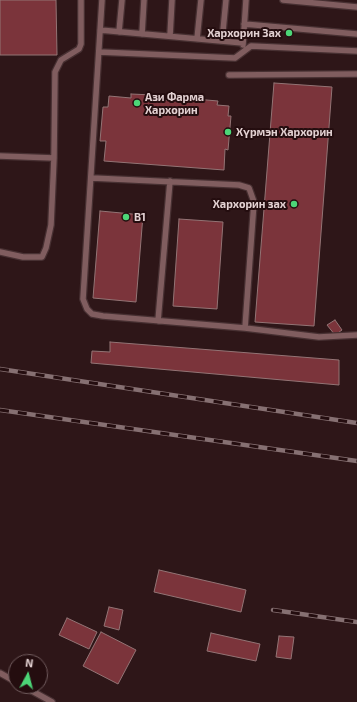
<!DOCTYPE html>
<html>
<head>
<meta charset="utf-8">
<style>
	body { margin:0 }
	#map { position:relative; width:357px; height:702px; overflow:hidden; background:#2e1618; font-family:"Exo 2",sans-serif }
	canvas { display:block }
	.north { position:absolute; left:8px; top:654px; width:40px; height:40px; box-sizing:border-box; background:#240d0f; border:1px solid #705b5d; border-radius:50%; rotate:7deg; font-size:11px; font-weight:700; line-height:16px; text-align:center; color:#e3d1d2 }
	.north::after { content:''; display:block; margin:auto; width:14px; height:18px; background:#4cd677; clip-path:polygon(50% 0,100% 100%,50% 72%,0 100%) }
</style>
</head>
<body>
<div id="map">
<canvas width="357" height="702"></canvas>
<div class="north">N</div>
</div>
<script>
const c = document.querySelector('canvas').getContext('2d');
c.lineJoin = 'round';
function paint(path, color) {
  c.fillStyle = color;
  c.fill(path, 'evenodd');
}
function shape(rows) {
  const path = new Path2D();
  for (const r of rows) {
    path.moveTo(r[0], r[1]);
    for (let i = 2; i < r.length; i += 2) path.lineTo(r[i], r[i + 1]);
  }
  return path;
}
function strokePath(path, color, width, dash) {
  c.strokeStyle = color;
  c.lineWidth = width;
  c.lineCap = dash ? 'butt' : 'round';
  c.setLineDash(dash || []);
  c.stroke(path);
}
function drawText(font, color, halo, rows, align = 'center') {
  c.font = font + ' "Exo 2",sans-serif';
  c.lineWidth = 4;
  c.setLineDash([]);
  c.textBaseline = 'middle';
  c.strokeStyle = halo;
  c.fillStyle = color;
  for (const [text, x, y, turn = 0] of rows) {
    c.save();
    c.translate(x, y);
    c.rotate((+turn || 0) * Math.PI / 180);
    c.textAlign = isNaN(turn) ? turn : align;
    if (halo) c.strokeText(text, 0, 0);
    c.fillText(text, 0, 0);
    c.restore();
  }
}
const building = shape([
	[0,0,56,0,57,55,0,55,0,0],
	[274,83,332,87,314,326,255,322,274,83],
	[131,94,153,95,153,99,184,102,184,98,218,101,217,105,229,106,228,116,231,116,228,150,225,149,224,170,104,161,106,141,100,141,103,107,108,107,109,96,131,98,131,94],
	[100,211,143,215,136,302,93,298,100,211],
	[179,219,223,222,217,309,173,306,179,219],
	[335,320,342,330,335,335,327,325,335,320],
	[110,342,339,360,339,385,91,363,92,351,110,352,110,342],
	[159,570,246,590,241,612,154,592,159,570],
	[109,607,123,610,119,630,104,626,109,607],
	[67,618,97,632,89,649,59,635,67,618],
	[101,632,136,650,118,684,83,666,101,632],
	[211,633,260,644,256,661,207,651,211,633],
	[279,636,294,637,291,659,276,657,279,636]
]);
const service = shape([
	[102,0,83,299,87,309,92,314,103,316,245,328,319,337,357,335],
	[283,0,357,7],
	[244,24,357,34],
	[100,30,243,43],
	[119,32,122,0],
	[142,34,144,0],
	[170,36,172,0],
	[197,39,201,0],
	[222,41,226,0],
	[243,45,246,0],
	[99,52,235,58,251,46,357,51],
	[229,75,357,74],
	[0,156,54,158,55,72,61,60,79,49,81,44,81,0],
	[92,178,239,185,249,188,254,202,245,328],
	[0,252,23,257,42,257,46,248,51,225,54,158],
	[158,321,170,181],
	[0,673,16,682],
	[23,686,52,702]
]);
const rail = shape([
	[0,369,357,423],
	[0,410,357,461],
	[273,610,357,622]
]);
const markers = [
	[289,33,4,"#4cd677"],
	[137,103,4,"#4cd677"],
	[228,132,4,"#4cd677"],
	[294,204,4,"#4cd677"],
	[126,217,4,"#4cd677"]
];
const poiNames = [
	["Хархорин 3ах",281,33,"right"],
	["Ази Фарма",145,97],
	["Хархорин",145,110],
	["Хүрмэн Хархорин",236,132],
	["Хархорин зах",286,204,"right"],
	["B1",134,217]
];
paint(building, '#7b343b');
strokePath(building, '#937475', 1);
strokePath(service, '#473032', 8);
strokePath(service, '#805d5f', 5.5);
strokePath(rail, '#867072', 4.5);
strokePath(rail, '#240d0f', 3, [9]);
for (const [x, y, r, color] of markers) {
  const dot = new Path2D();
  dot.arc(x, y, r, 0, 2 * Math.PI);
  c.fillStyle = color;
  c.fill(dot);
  strokePath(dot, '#240d0f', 1.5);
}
drawText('bold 11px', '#e3d1d2', '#240d0f', poiNames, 'left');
</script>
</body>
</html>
